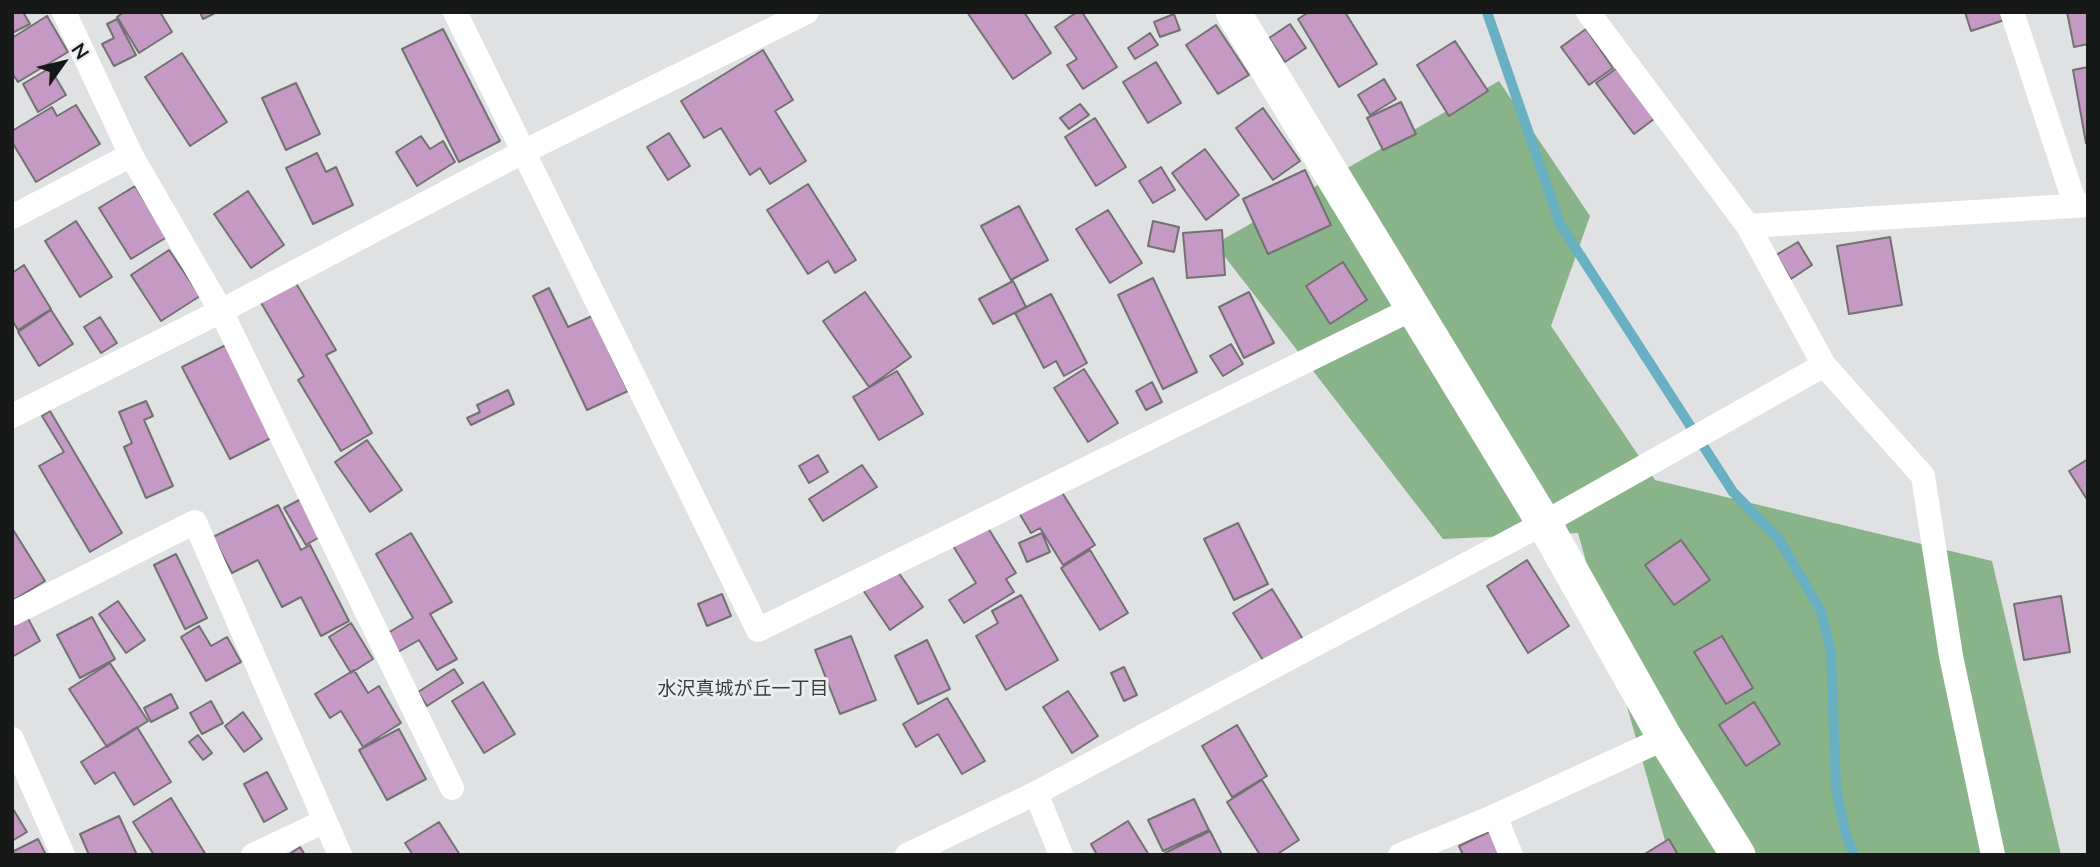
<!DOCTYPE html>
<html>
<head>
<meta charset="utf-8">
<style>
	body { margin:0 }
	#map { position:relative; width:2100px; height:867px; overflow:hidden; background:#dfe1e3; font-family:Lato,sans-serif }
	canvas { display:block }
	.frame { position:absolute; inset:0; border:14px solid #171818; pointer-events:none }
	.north { position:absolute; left:28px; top:28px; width:70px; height:70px; -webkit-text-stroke:5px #eceef0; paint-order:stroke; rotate:56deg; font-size:19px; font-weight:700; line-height:28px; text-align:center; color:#171818 }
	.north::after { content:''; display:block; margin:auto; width:24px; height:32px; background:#171818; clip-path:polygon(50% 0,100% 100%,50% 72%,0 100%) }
</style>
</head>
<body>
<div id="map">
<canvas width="2100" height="867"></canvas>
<div class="frame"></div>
<div class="north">N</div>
</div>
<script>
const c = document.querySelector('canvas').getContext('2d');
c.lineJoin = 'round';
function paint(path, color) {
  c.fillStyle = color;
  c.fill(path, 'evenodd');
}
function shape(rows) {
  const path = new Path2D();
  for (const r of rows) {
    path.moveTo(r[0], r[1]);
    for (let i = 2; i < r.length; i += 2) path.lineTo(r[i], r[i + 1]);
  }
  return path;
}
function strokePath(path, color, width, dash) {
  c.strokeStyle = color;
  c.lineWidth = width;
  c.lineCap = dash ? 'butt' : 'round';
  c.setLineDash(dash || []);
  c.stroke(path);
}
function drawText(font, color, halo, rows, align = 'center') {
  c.font = font + ' Lato,"Noto Sans JP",sans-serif';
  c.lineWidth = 6;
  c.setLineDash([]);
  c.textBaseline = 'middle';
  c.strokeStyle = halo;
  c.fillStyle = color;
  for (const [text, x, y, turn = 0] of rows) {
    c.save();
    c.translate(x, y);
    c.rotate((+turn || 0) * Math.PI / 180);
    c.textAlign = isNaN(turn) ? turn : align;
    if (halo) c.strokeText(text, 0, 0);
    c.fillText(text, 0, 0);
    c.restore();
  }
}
const forest = shape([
	[1499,81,1590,216,1551,326,1655,480,1992,561,2061,855,1669,855,1578,533,1443,539,1215,244]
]);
const stream = shape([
	[1487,12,1560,224,1733,492,1778,538,1821,611,1831,652,1836,789,1846,835,1854,855]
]);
const building = shape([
	[12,12,23,12,30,24,12,33,12,12],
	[124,12,160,12,172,32,139,53,117,17,124,12],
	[200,12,217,12,203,19,200,12],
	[967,12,1024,12,1051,53,1013,79,967,12],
	[1077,12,1082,12,1117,67,1083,89,1067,65,1077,59,1055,27,1077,12],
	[1309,12,1345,12,1377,64,1339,87,1298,19,1309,12],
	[1965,12,2019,12,2020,15,1971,31,1965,12],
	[2067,12,2088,12,2088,44,2074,47,2067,12],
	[1174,14,1180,30,1160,37,1154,22,1174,14],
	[47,16,68,52,18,82,12,73,12,38,47,16],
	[117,19,136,55,114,66,102,44,114,38,107,24,117,19],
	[1290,24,1306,48,1285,62,1269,38,1290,24],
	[1216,25,1249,75,1218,94,1186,45,1216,25],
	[443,29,500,141,459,162,402,49,443,29],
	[1586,29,1613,68,1589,85,1561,47,1586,29],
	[1150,33,1158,45,1135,59,1128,48,1150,33],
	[1455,41,1488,91,1449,116,1417,65,1455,41],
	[763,50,793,100,775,111,806,161,770,184,760,168,750,175,721,128,704,138,681,101,763,50],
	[182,53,227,122,190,146,145,77,182,53],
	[1156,62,1181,103,1148,123,1123,82,1156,62],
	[2088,67,2088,142,2086,143,2073,70,2088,67],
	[50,68,66,95,38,112,23,84,50,68],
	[1617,68,1654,119,1634,134,1596,83,1617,68],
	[1384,79,1396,99,1370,115,1358,95,1384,79],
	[296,83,320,134,286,150,262,98,296,83],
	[1401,102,1416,134,1383,150,1367,118,1401,102],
	[1080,104,1089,115,1069,129,1060,118,1080,104],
	[76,105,100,144,36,182,12,142,12,131,52,107,57,116,76,105],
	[1263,108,1300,161,1273,180,1236,128,1263,108],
	[1095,118,1126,167,1096,186,1065,137,1095,118],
	[669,133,690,166,668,180,647,147,669,133],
	[421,136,430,149,443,141,455,162,417,186,396,152,421,136],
	[1205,149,1239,195,1206,220,1172,173,1205,149],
	[317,153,326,172,336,167,353,205,313,224,286,168,317,153],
	[1161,167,1175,190,1153,203,1139,181,1161,167],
	[1305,170,1331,225,1268,254,1243,199,1305,170],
	[808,184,856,260,835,273,828,261,808,274,767,210,808,184],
	[135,186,167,237,131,259,99,208,135,186],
	[248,191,284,245,251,268,214,214,248,191],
	[1019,206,1048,260,1011,280,981,226,1019,206],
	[1108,210,1142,263,1110,283,1076,229,1108,210],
	[76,221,112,277,80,297,45,241,76,221],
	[1153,221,1179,227,1174,252,1148,246,1153,221],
	[1222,230,1225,275,1187,278,1183,233,1222,230],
	[1890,237,1902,305,1849,314,1837,246,1890,237],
	[1798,242,1812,265,1791,279,1776,255,1798,242],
	[169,250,200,296,161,321,131,275,169,250],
	[1343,262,1367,300,1330,324,1306,286,1343,262],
	[24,265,51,309,18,330,12,320,12,273,24,265],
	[1153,278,1197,372,1163,389,1118,295,1153,278],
	[294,280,336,350,326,355,372,433,341,451,298,380,304,376,260,301,294,280],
	[1013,281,1026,307,993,324,979,299,1013,281],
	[549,288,568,327,592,316,628,391,587,410,533,296,549,288],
	[865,292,911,357,869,387,823,321,865,292],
	[1249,292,1274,343,1244,358,1219,307,1249,292],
	[1051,294,1087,363,1064,376,1056,361,1044,368,1015,313,1051,294],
	[51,310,73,344,39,366,18,332,51,310],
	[100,317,117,343,101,353,84,327,100,317],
	[1231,344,1243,364,1223,376,1210,356,1231,344],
	[226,345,273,437,230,459,182,367,226,345],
	[1084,369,1118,423,1088,442,1054,388,1084,369],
	[897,371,923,414,879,440,853,397,897,371],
	[1152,382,1162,402,1146,410,1136,391,1152,382],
	[508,390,514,404,471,425,467,418,480,412,477,405,508,390],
	[146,401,153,416,144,420,173,486,146,498,124,447,132,443,119,412,146,401],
	[50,411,122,533,90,552,39,466,64,452,42,416,50,411],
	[367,440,402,490,370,512,335,462,367,440],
	[818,455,828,472,809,483,799,466,818,455],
	[2088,459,2088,501,2069,471,2088,459],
	[862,465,877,487,823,521,809,499,862,465],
	[1058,486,1095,545,1063,565,1040,528,1031,533,1018,511,1058,486],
	[303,498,323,535,306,545,284,508,303,498],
	[278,505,301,550,310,545,349,621,321,636,301,597,282,607,258,560,232,573,213,537,278,505],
	[983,520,1016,573,1006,579,1014,592,964,623,949,600,976,583,950,541,983,520],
	[1238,523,1268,584,1234,600,1204,539,1238,523],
	[12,528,45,581,12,601,12,528],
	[411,533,452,602,430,614,457,659,437,670,419,640,398,652,386,634,413,618,376,554,411,533],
	[1042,533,1050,552,1027,562,1019,543,1042,533],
	[1681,540,1710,580,1674,605,1645,565,1681,540],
	[1090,550,1128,613,1100,630,1061,568,1090,550],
	[176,554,207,618,185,629,154,565,176,554],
	[1527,560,1569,626,1528,653,1487,586,1527,560],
	[893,565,923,607,890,630,861,587,893,565],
	[1272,589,1304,641,1266,665,1233,613,1272,589],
	[722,594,731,616,707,626,698,604,722,594],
	[1021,595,1058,660,1006,690,976,636,998,623,992,611,1021,595],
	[2061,596,2070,652,2024,660,2014,604,2061,596],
	[118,601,145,640,126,653,99,614,118,601],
	[24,611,40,641,12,657,12,618,24,611],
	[92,617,115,659,80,678,57,635,92,617],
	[351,623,373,659,351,673,329,637,351,623],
	[199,626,211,646,227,637,241,662,206,681,181,637,199,626],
	[851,636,876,700,840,714,815,650,851,636],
	[1722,636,1753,688,1726,704,1694,652,1722,636],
	[927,640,950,689,918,704,895,656,927,640],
	[110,663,148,721,107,747,69,689,110,663],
	[1124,667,1137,695,1124,701,1111,673,1124,667],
	[454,669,463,683,427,706,418,692,454,669],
	[354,670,368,693,379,686,401,723,363,747,341,711,330,718,315,694,354,670],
	[483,682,515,734,484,753,452,701,483,682],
	[1068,691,1098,736,1072,753,1043,707,1068,691],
	[171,694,178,708,151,722,144,708,171,694],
	[947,698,985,761,962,774,938,734,916,747,903,724,947,698],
	[211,701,223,723,202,734,190,713,211,701],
	[1754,702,1780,744,1746,766,1719,725,1754,702],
	[243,712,262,739,244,752,225,726,243,712],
	[1237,725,1267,776,1232,797,1202,746,1237,725],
	[137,727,171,782,134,805,114,772,95,784,81,762,137,727],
	[399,729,426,779,387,800,359,750,399,729],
	[198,735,212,753,203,760,189,742,198,735],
	[267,772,287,809,264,822,244,784,267,772],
	[1262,780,1299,840,1276,855,1260,855,1227,802,1262,780],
	[171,798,206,855,154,855,133,822,171,798],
	[1194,799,1209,830,1163,851,1148,820,1194,799],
	[13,809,27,832,12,841,12,810,13,809],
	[119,816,137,855,89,855,80,834,119,816],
	[1128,821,1149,855,1097,855,1091,844,1128,821],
	[439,822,460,855,413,855,405,843,439,822],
	[1493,830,1505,855,1463,855,1459,846,1493,830],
	[1210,831,1222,855,1166,855,1165,853,1210,831],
	[38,839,46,855,12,855,12,852,38,839],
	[1669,839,1678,855,1643,855,1669,839],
	[300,847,305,855,288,855,300,847]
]);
const street = shape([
	[64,12,131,155,221,311,452,788],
	[455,12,758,630,1414,308],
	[1588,12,1748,226,1824,365,1923,476,1951,656,1993,855],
	[2012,12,2075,204],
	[12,217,131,155],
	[1748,226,2088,205],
	[12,416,221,311,523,152,807,12],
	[12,614,195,522,340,855],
	[12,739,63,855],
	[1036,793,1061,855],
	[1495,816,1511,855],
	[253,855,325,821],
	[907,855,1036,793,1544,523,1824,365],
	[1400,855,1495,816,1665,738]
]);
const secondary = shape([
	[1233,12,1544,523,1665,738,1738,855]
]);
const neighbourhoodNames = [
	["水沢真城が丘一丁目",743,689]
];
paint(forest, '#89b489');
strokePath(stream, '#69b0c2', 10);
paint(building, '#c499c3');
strokePath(building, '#737173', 2);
strokePath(street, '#fff', 24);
strokePath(secondary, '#fff', 35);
drawText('19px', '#3c3e3f', '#eceef0', neighbourhoodNames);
</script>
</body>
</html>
